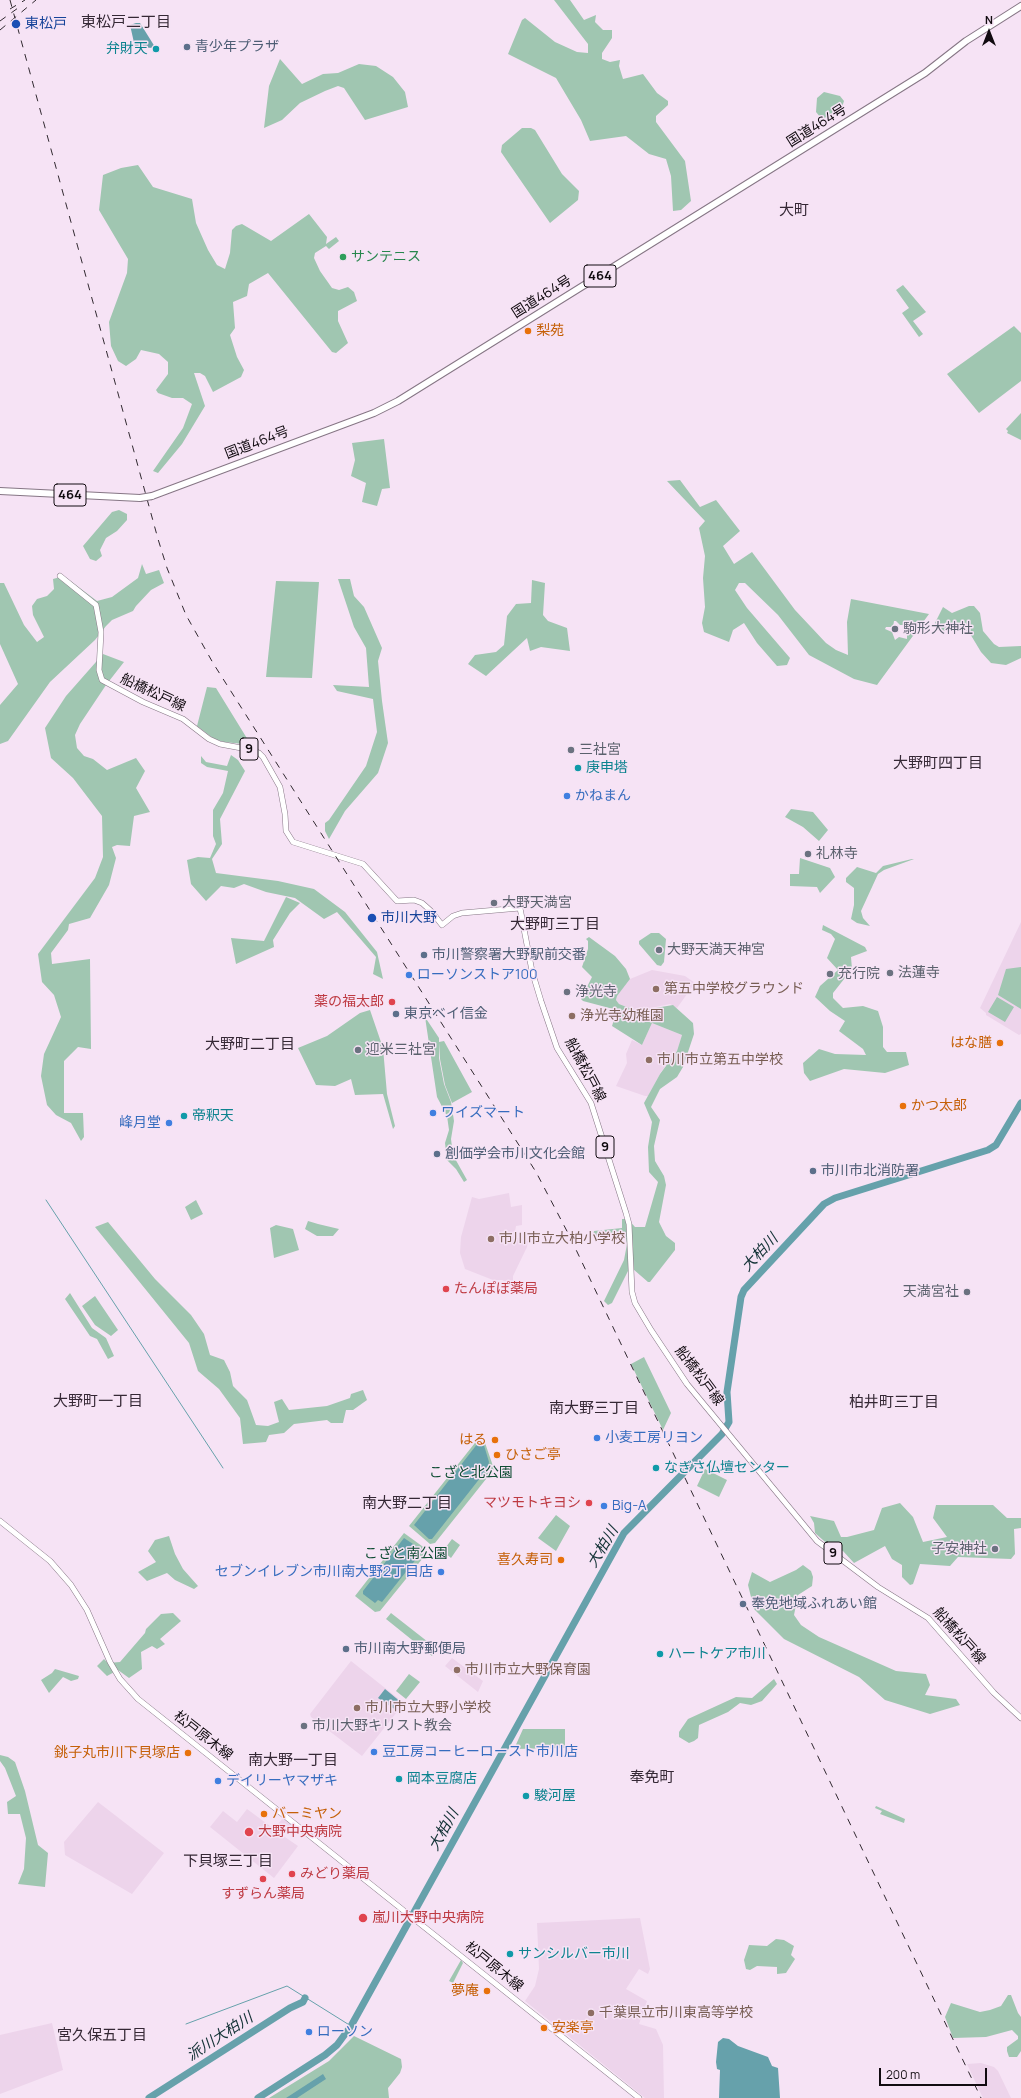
<!DOCTYPE html>
<html>
<head>
<meta charset="utf-8">
<style>
	body { margin:0 }
	#map { position:relative; width:1021px; height:2098px; overflow:hidden; background:#f6e3f5; font-family:Manrope,sans-serif }
	canvas { display:block }
	.north { position:absolute; left:969px; top:12px; width:40px; height:40px; -webkit-text-stroke:3px #f6e3f5; paint-order:stroke; rotate:0deg; font-size:11px; font-weight:700; line-height:16px; text-align:center; color:#110b10 }
	.north::after { content:''; display:block; margin:auto; width:14px; height:18px; background:#110b10; clip-path:polygon(50% 0,100% 100%,50% 72%,0 100%) }
	.scale { position:absolute; left:879px; top:2068px; width:108px; height:18px; box-sizing:border-box; border:2px solid #110b10; border-top:0; padding-left:5px; font-size:12px; line-height:14px; white-space:nowrap; color:#110b10; -webkit-text-stroke:3px #f6e3f5; paint-order:stroke }
</style>
</head>
<body>
<div id="map">
<canvas width="1021" height="2098"></canvas>
<div class="north">N</div>
<div class="scale">200 m</div>
</div>
<script>
const c = document.querySelector('canvas').getContext('2d');
c.lineJoin = 'round';
function paint(path, color) {
  c.fillStyle = color;
  c.fill(path, 'evenodd');
}
function shape(rows) {
  const path = new Path2D();
  for (const r of rows) {
    path.moveTo(r[0], r[1]);
    for (let i = 2; i < r.length; i += 2) path.lineTo(r[i], r[i + 1]);
  }
  return path;
}
function strokePath(path, color, width, dash) {
  c.strokeStyle = color;
  c.lineWidth = width;
  c.lineCap = dash ? 'butt' : 'round';
  c.setLineDash(dash || []);
  c.stroke(path);
}
function drawText(font, color, halo, rows, align = 'center') {
  c.font = font + ' Manrope,"Noto Sans JP",sans-serif';
  c.lineWidth = 3;
  c.setLineDash([]);
  c.textBaseline = 'middle';
  c.strokeStyle = halo;
  c.fillStyle = color;
  for (const [text, x, y, turn = 0] of rows) {
    c.save();
    c.translate(x, y);
    c.rotate((+turn || 0) * Math.PI / 180);
    c.textAlign = isNaN(turn) ? turn : align;
    if (halo) c.strokeText(text, 0, 0);
    c.fillText(text, 0, 0);
    c.restore();
  }
}
const built = shape([
	[1021,922,1021,1034,1019,1035,986,1015,986,1013,980,1008],
	[652,970,685,976,695,983,677,1008,670,1004,637,1011,619,1004,616,1000,617,995,630,979],
	[652,1023,682,1035,677,1051,661,1072,648,1096,645,1096,616,1086,627,1063,626,1054,632,1040,642,1045],
	[509,1193,511,1207,522,1205,522,1225,516,1226,514,1237,528,1241,527,1247,513,1276,513,1285,502,1280,493,1280,465,1269,460,1253,461,1237,472,1197,479,1199],
	[452,1658,483,1681,478,1692,445,1666],
	[351,1661,404,1703,362,1756,311,1717,310,1714],
	[98,1802,164,1853,132,1894,65,1855,64,1842],
	[247,1809,274,1829,283,1818,291,1824,282,1835,298,1846,274,1878,210,1827,223,1811,237,1822],
	[640,1918,650,1969,648,1974,639,1969,626,1989,647,2001,639,2024,656,2029,663,2045,664,2098,645,2098,525,2001,535,1986,539,1969,537,1923],
	[52,2023,63,2070,0,2094,0,2035],
	[981,2063,994,2067,998,2071,1011,2098,983,2098,967,2064]
]);
const green = shape([
	[554,0,570,0,584,20,596,15,595,22,603,30,612,30,612,38,602,53,602,59,610,62,620,60,619,66,623,79,643,74,657,93,668,101,668,105,656,116,656,122,685,161,691,201,681,210,673,211,671,176,666,159,649,154,626,136,590,141,581,120,556,78,508,54,522,20,525,18,555,42,577,52,588,53,588,44],
	[280,59,302,84,323,74,338,73,359,64,376,66,393,77,405,92,408,107,365,120,344,88,338,86,325,91,300,103,282,120,264,128,269,86],
	[824,92,840,96,844,101,841,110,828,117,821,118,816,112,817,98],
	[522,128,531,128,535,130,562,174,579,191,578,200,550,223,501,152,502,145],
	[138,165,153,187,192,199,196,223,208,250,217,265,225,269,230,253,232,230,236,226,242,224,271,241,309,214,327,237,326,244,336,237,339,241,329,249,326,246,315,253,314,258,320,271,332,288,339,290,348,287,354,292,357,301,338,311,338,321,348,343,336,353,332,352,268,273,249,284,247,296,233,302,235,328,230,335,237,357,244,370,241,377,213,392,205,376,200,373,194,373,205,406,182,444,158,473,153,471,183,428,192,404,183,398,172,398,158,393,156,390,168,374,168,362,159,354,141,350,136,359,126,366,118,361,111,346,109,322,127,273,128,259,99,210,103,175,121,168],
	[903,285,926,312,913,321,923,334,919,337,902,313,909,308,896,290],
	[1014,326,1021,333,1021,381,979,413,947,374],
	[1021,413,1021,440,1007,433,1008,431,1006,429],
	[384,439,390,488,382,489,377,506,362,502,366,483,351,476,355,460,352,443],
	[680,480,700,507,716,500,740,531,723,546,734,564,752,552,795,610,826,643,836,650,848,655,847,622,851,599,929,614,877,685,854,679,809,655,778,615,745,583,739,583,735,590,747,608,790,658,787,665,777,666,757,643,744,623,733,630,729,642,704,632,702,623,705,607,703,578,705,556,699,528,705,521,667,481],
	[894,621,896,621,900,625,907,625,907,639,899,637,895,640,892,632,885,629,886,627,893,627],
	[119,510,127,514,127,520,117,531,106,538,100,550,102,556,96,561,90,559,83,546,112,512],
	[142,564,146,574,159,570,164,583,151,590,136,606,133,611,112,620,106,626,95,640,50,682,8,741,0,744,0,705,18,684,0,644,0,583,4,583,24,625,37,642,44,637,33,615,32,606,37,599,47,596,54,589,53,579,64,576,97,601,112,597,138,578],
	[338,579,350,579,354,596,364,607,382,648,378,661,382,701,388,743,378,773,345,811,329,839,325,831,325,823,329,820,366,766,377,732,373,699,337,691,333,685,369,687,366,648,354,627],
	[532,580,545,583,543,615,548,621,567,628,570,651,541,647,530,651,527,638,486,676,468,664,475,655,496,652,504,645,507,616,516,604,531,603],
	[276,581,319,582,312,678,266,677],
	[969,606,974,606,980,613,983,631,994,644,999,647,1021,646,1021,658,1006,665,991,663,981,652,969,632,963,630,938,631,935,623,943,607,952,613],
	[103,654,124,662,106,685,80,724,75,735,77,748,84,756,93,759,107,770,136,758,145,771,136,788,150,812,134,816,130,846,117,845,112,847,116,858,109,885,90,918,69,924,68,930,51,953,52,964,90,959,91,1049,78,1047,64,1061,64,1113,83,1113,84,1137,81,1141,71,1123,56,1115,47,1105,41,1076,44,1054,61,1017,54,995,42,982,38,954,95,878,103,857,102,816,73,778,51,758,45,728,66,696],
	[207,687,216,688,248,740,244,740,243,744,224,742,214,739,197,726],
	[231,755,238,760,245,771,220,819,222,844,212,859,216,873,278,881,314,889,345,912,377,952,383,979,373,974,376,957,337,912,324,919,295,898,266,892,244,884,234,888,221,886,206,901,191,884,187,860,198,857,210,858,216,844,213,836,213,810,223,793,228,771,207,767,201,763,201,756,206,762,227,766],
	[791,809,813,812,828,830,819,841,803,827,785,817],
	[800,858,830,868,835,877,820,893,817,887,790,886,790,874,799,874],
	[912,859,914,859,884,870,878,874,861,911,863,918,870,926,857,923,851,919,854,905,854,888,846,882,846,878,857,867,876,873,883,866],
	[286,897,300,903,290,913,273,940,274,947,236,964,231,938,264,941],
	[823,925,865,947,867,951,851,957,852,969,833,993,833,998,843,1008,863,1006,878,1011,883,1027,883,1047,887,1052,906,1052,909,1065,885,1073,844,1069,810,1081,804,1073,803,1063,819,1049,835,1054,866,1055,863,1049,839,1031,845,1021,830,1011,815,997,820,986,838,970,827,958,835,939,831,934,822,930],
	[651,933,659,933,666,939,664,962,661,966,657,965,639,944,639,941],
	[589,937,615,956,626,969,630,979,617,996,616,1000,619,1004,637,1011,673,1005,693,1023,694,1034,683,1067,677,1077,660,1089,651,1107,660,1120,654,1146,655,1161,664,1176,666,1185,659,1222,666,1236,675,1243,675,1250,650,1282,648,1282,633,1269,628,1271,612,1303,608,1305,604,1301,624,1260,627,1244,625,1232,593,1236,594,1231,622,1228,622,1219,628,1219,635,1227,645,1227,658,1182,649,1172,648,1147,652,1122,644,1103,660,1074,677,1051,682,1035,652,1023,642,1045,612,1026,617,1010,583,1001,581,999,592,977,582,967,588,949,588,941,586,939],
	[1021,967,1021,1009,998,995,1006,969],
	[997,997,1014,1007,1005,1022,988,1012],
	[370,1010,383,1048,387,1094,395,1126,393,1129,383,1094,355,1095,351,1079,335,1086,316,1085,298,1048,327,1036,360,1013],
	[425,1017,439,1038,439,1058,444,1084,451,1102,454,1121,451,1139,453,1155,467,1180,464,1182,456,1169,447,1160,445,1143,449,1130,447,1116,437,1097],
	[444,1041,472,1092,452,1103,445,1085,440,1059,439,1042],
	[196,1200,203,1214,191,1220,185,1207],
	[308,1221,318,1224,339,1229,333,1236,317,1236,305,1229],
	[108,1222,155,1279,191,1315,204,1334,210,1355,224,1360,230,1372,233,1386,247,1400,256,1425,268,1426,279,1422,274,1402,282,1399,289,1410,327,1406,350,1398,351,1394,363,1390,367,1400,353,1410,346,1410,343,1423,331,1423,327,1420,294,1424,284,1433,269,1435,266,1442,243,1444,240,1418,219,1389,198,1371,189,1343,95,1227],
	[276,1225,293,1229,299,1250,274,1258,270,1228],
	[70,1293,92,1328,106,1338,114,1356,108,1359,97,1339,90,1336,65,1299],
	[95,1296,118,1330,111,1336,95,1325,82,1306],
	[644,1357,671,1413,663,1430,631,1364],
	[482,1434,494,1469,435,1543,430,1544,409,1526],
	[705,1469,727,1480,719,1497,697,1486],
	[900,1503,913,1517,923,1542,947,1537,933,1518,936,1505,993,1505,1007,1518,1021,1518,1021,1528,1014,1529,1015,1554,1011,1559,958,1557,950,1566,920,1564,913,1584,910,1585,902,1577,902,1565,892,1559,885,1546,854,1563,843,1551,832,1548,815,1533,814,1523,810,1516,834,1521,841,1537,847,1537,874,1530,882,1508],
	[556,1515,570,1526,556,1551,538,1538],
	[404,1533,426,1549,427,1553,380,1611,375,1612,355,1596],
	[169,1536,175,1554,183,1569,198,1586,194,1589,175,1580,167,1573,147,1581,138,1572,156,1562,148,1551,155,1540],
	[452,1539,460,1545,451,1558,443,1551],
	[803,1565,811,1571,813,1577,812,1586,798,1595,794,1615,801,1625,819,1637,896,1671,926,1674,930,1685,925,1695,956,1699,960,1705,930,1714,885,1700,859,1677,784,1639,754,1609,748,1585,752,1572,770,1582,796,1570],
	[173,1613,181,1621,160,1639,165,1644,157,1649,152,1646,141,1652,142,1669,129,1678,118,1670,107,1676,97,1666,104,1659,108,1663,120,1662,145,1633,146,1629,161,1614],
	[391,1613,437,1649,432,1656,386,1619],
	[55,1669,79,1676,78,1679,71,1681,63,1677,49,1693,41,1680,52,1673],
	[409,1674,420,1682,406,1699,396,1691],
	[774,1679,777,1684,762,1701,751,1705,740,1703,728,1712,699,1725,698,1738,694,1741,689,1743,679,1737,679,1732,688,1719,736,1697,752,1698],
	[523,1729,565,1729,565,1748,514,1749],
	[0,1755,8,1757,15,1762,25,1791,38,1845,48,1853,45,1887,18,1884,24,1869,26,1838,20,1814,8,1814,7,1802,16,1796,5,1768,0,1761],
	[876,1806,905,1819,904,1823,880,1814,882,1811,875,1808],
	[776,1939,784,1940,794,1946,791,1955,795,1959,786,1973,777,1974,777,1967,757,1966,750,1970,746,1969,744,1960,749,1945,767,1946],
	[461,1960,463,1963,453,1983,449,1981],
	[1008,1995,1011,1995,1018,2013,1021,2017,1021,2051,1017,2057,1009,2057,1007,2051,1007,2047,1018,2039,1018,2036,1012,2030,986,2037,953,2038,945,2017,951,2003,980,2012,990,2010,1001,2006],
	[354,2036,401,2059,402,2067,400,2073,388,2088,389,2098,269,2098,329,2061]
]);
const water = shape([
	[136,23,140,23,155,47,154,48,135,47,130,25],
	[483,1442,489,1462,488,1468,432,1539,429,1539,414,1525,478,1443],
	[404,1538,422,1550,421,1553,382,1602,378,1600,375,1603,363,1594,363,1591],
	[385,1689,402,1703,396,1710,378,1698],
	[723,2038,729,2039,738,2046,768,2057,772,2066,778,2068,780,2098,719,2098,720,2070,717,2069,716,2062,718,2042],
	[323,2074,326,2079,297,2098,286,2098]
]);
const stream = shape([
	[46,1200,223,1468],
	[186,2024,287,1986,351,2026]
]);
const river = shape([
	[149,2098,290,2008,303,2002,305,1998],
	[258,2098,325,2055,337,2045,351,2026,624,1533,722,1434,729,1422,727,1392,741,1297,744,1290,824,1204,835,1198,988,1150,996,1145,1021,1103]
]);
const major = shape([
	[60,576,96,605,101,632,99,670,102,680,143,702,183,719,209,739,220,744,252,750,259,753,263,757,280,787,285,814,286,831,293,842,363,864,397,901,414,900,422,903,431,911,442,925,453,916,462,913,520,908,532,971,541,1001,557,1048,591,1103,626,1213,629,1224,632,1292,635,1303,651,1330,687,1384,817,1541,878,1587,928,1618,994,1693,1021,1718],
	[0,1521,50,1561,71,1585,87,1610,110,1662,120,1679,138,1699,639,2098]
]);
const highway = shape([
	[0,491,140,498],
	[152,496,374,413,398,401,925,73,966,41,1021,6]
]);
const rail = shape([
	[10,0,158,539,167,568,186,615,213,663,536,1172,569,1235,981,2098],
	[10,9,25,0],
	[0,21,18,8],
	[0,30,36,0]
]);
const highwayBridge = shape([
	[140,498,152,496]
]);
const markers = [
	[16,24,5,"#1a4fb4"],
	[187,47,4,"#5c6f8a"],
	[156,49,4,"#0f9aa8"],
	[343,257,4,"#2e9e5b"],
	[528,331,4,"#e8710a"],
	[895,629,4,"#6b7280"],
	[571,750,4,"#6b7280"],
	[578,768,4,"#0f9aa8"],
	[567,796,4,"#3f7fe0"],
	[808,854,4,"#6b7280"],
	[494,903,4,"#6b7280"],
	[372,918,5,"#1a4fb4"],
	[659,950,4,"#6b7280"],
	[424,955,4,"#5c6f8a"],
	[890,973,4,"#6b7280"],
	[830,974,4,"#6b7280"],
	[409,975,4,"#3f7fe0"],
	[656,989,4,"#8d6e63"],
	[567,992,4,"#6b7280"],
	[392,1002,4,"#e0444e"],
	[396,1014,4,"#5c6f8a"],
	[572,1016,4,"#8d6e63"],
	[1000,1043,4,"#e8710a"],
	[358,1050,4,"#6b7280"],
	[649,1060,4,"#8d6e63"],
	[903,1106,4,"#e8710a"],
	[433,1113,4,"#3f7fe0"],
	[184,1116,4,"#0f9aa8"],
	[169,1123,4,"#3f7fe0"],
	[437,1154,4,"#5c6f8a"],
	[813,1171,4,"#5c6f8a"],
	[491,1239,4,"#8d6e63"],
	[446,1289,4,"#e0444e"],
	[967,1292,4,"#6b7280"],
	[597,1438,4,"#3f7fe0"],
	[495,1440,4,"#e8710a"],
	[497,1455,4,"#e8710a"],
	[656,1468,4,"#0f9aa8"],
	[589,1503,4,"#e0444e"],
	[604,1506,4,"#3f7fe0"],
	[995,1549,4,"#6b7280"],
	[561,1560,4,"#e8710a"],
	[441,1572,4,"#3f7fe0"],
	[743,1604,4,"#5c6f8a"],
	[346,1649,4,"#5c6f8a"],
	[660,1654,4,"#0f9aa8"],
	[457,1670,4,"#8d6e63"],
	[357,1708,4,"#8d6e63"],
	[304,1726,4,"#6b7280"],
	[374,1752,4,"#3f7fe0"],
	[188,1753,4,"#e8710a"],
	[399,1779,4,"#0f9aa8"],
	[218,1781,4,"#3f7fe0"],
	[526,1796,4,"#0f9aa8"],
	[264,1814,4,"#e8710a"],
	[249,1832,5,"#e0444e"],
	[292,1874,4,"#e0444e"],
	[263,1879,4,"#e0444e"],
	[363,1918,5,"#e0444e"],
	[510,1954,4,"#0f9aa8"],
	[487,1991,4,"#e8710a"],
	[591,2013,4,"#8d6e63"],
	[544,2028,4,"#e8710a"],
	[309,2032,4,"#3f7fe0"]
];
const shields = [
	[600,276,32],
	[70,495,32],
	[249,749,18],
	[605,1147,18],
	[833,1553,18]
];
const shieldNames = [
	["464",600,276],
	["464",70,495],
	["9",249,749],
	["9",605,1147],
	["9",833,1553]
];
const transitNames = [
	["東松戸",25,24],
	["市川大野",381,918]
];
const serviceNames = [
	["青少年プラザ",195,47],
	["市川警察署大野駅前交番",432,955],
	["東京ベイ信金",404,1014],
	["創価学会市川文化会館",445,1154],
	["市川市北消防署",821,1171],
	["奉免地域ふれあい館",751,1604],
	["市川南大野郵便局",354,1649]
];
const cultureNames = [
	["弁財天",148,49,"right"],
	["庚申塔",586,768],
	["帝釈天",192,1116],
	["なぎさ仏壇センター",664,1468],
	["ハートケア市川",668,1654],
	["岡本豆腐店",407,1779],
	["駿河屋",534,1796],
	["サンシルバー市川",518,1954]
];
const streetNames = [
	["国道464号",817,126,-32],
	["国道464号",542,297,-32],
	["国道464号",257,443,-21],
	["船橋松戸線",153,693,25],
	["船橋松戸線",585,1070,62],
	["船橋松戸線",699,1376,53],
	["船橋松戸線",959,1636,48],
	["松戸原木線",203,1736,38],
	["松戸原木線",494,1967,39]
];
const leisureNames = [
	["サンテニス",351,257]
];
const foodNames = [
	["梨苑",536,331],
	["はな膳",992,1043,"right"],
	["かつ太郎",911,1106],
	["はる",487,1440,"right"],
	["ひさご亭",505,1455],
	["喜久寿司",553,1560,"right"],
	["銚子丸市川下貝塚店",180,1753,"right"],
	["バーミヤン",272,1814],
	["夢庵",479,1991,"right"],
	["安楽亭",552,2028]
];
const worshipNames = [
	["駒形大神社",903,629],
	["三社宮",579,750],
	["礼林寺",816,854],
	["大野天満宮",502,903],
	["大野天満天神宮",667,950],
	["法蓮寺",898,973],
	["充行院",838,974],
	["浄光寺",575,992],
	["迎米三社宮",366,1050],
	["天満宮社",959,1292,"right"],
	["子安神社",987,1549,"right"],
	["市川大野キリスト教会",312,1726]
];
const shopNames = [
	["かねまん",575,796],
	["ローソンストア100",417,975],
	["ワイズマート",441,1113],
	["峰月堂",161,1123,"right"],
	["小麦工房リヨン",605,1438],
	["Big-A",612,1506],
	["セブンイレブン市川南大野2丁目店",433,1572,"right"],
	["豆工房コーヒーロースト市川店",382,1752],
	["デイリーヤマザキ",226,1781],
	["ローソン",317,2032]
];
const educationNames = [
	["第五中学校グラウンド",664,989],
	["浄光寺幼稚園",580,1016],
	["市川市立第五中学校",657,1060],
	["市川市立大柏小学校",499,1239],
	["市川市立大野保育園",465,1670],
	["市川市立大野小学校",365,1708],
	["千葉県立市川東高等学校",599,2013]
];
const healthNames = [
	["薬の福太郎",384,1002,"right"],
	["たんぽぽ薬局",454,1289],
	["マツモトキヨシ",581,1503,"right"],
	["大野中央病院",258,1832],
	["みどり薬局",300,1874],
	["すずらん薬局",263,1894,"center"],
	["嵐川大野中央病院",372,1918]
];
const parkNames = [
	["こざと北公園",471,1473],
	["こざと南公園",406,1554]
];
const neighbourhoodNames = [
	["東松戸二丁目",126,23],
	["大町",794,211],
	["大野町四丁目",938,764],
	["大野町三丁目",555,925],
	["大野町二丁目",250,1045],
	["大野町一丁目",98,1402],
	["柏井町三丁目",894,1403],
	["南大野三丁目",594,1409],
	["南大野二丁目",407,1504],
	["南大野一丁目",293,1761],
	["奉免町",652,1778],
	["下貝塚三丁目",228,1862],
	["宮久保五丁目",102,2036]
];
const waterNames = [
	["大柏川",760,1253,-47],
	["大柏川",603,1547,-59],
	["大柏川",444,1830,-61],
	["派川大柏川",220,2037,-33]
];
paint(built, '#edd4eb');
paint(green, '#a0c6b1');
paint(water, '#66a1ab');
strokePath(stream, '#66a1ab', 1);
strokePath(river, '#66a1ab', 7);
strokePath(major, '#867685', 6);
strokePath(highway, '#867685', 8);
strokePath(major, '#fff', 5);
strokePath(highway, '#fff', 6);
strokePath(rail, '#312930', 1, [7, 7]);
strokePath(highwayBridge, '#867685', 8, []);
strokePath(highwayBridge, '#fff', 6);
for (const [x, y, r, color] of markers) {
  const dot = new Path2D();
  dot.arc(x, y, r, 0, 2 * Math.PI);
  c.fillStyle = color;
  c.fill(dot);
  strokePath(dot, '#f6e3f5', 1.5);
}
for (const [x, y, w] of shields) {
  const box = new Path2D();
  box.roundRect(x - w / 2, y - 11, w, 22, 3);
  c.fillStyle = '#f6e3f5';
  c.fill(box);
  strokePath(box, '#110b10', 1);
}
drawText('bold 13px', '#110b10', null, shieldNames);
drawText('14px', '#164399', '#f6e3f5', transitNames, 'left');
drawText('14px', '#4e5e75', '#f6e3f5', serviceNames, 'left');
drawText('14px', '#0d838f', '#f6e3f5', cultureNames, 'left');
drawText('14px', '#110b10', '#f6e3f5', streetNames);
drawText('14px', '#27864d', '#f6e3f5', leisureNames, 'left');
drawText('14px', '#c56008', '#f6e3f5', foodNames, 'left');
drawText('14px', '#5b616d', '#f6e3f5', worshipNames, 'left');
drawText('14px', '#366cbe', '#f6e3f5', shopNames, 'left');
drawText('14px', '#785e54', '#f6e3f5', educationNames, 'left');
drawText('14px', '#be3a42', '#f6e3f5', healthNames, 'left');
drawText('14px', '#0f4d34', '#f6e3f5', parkNames);
drawText('15px', '#352835', '#f6e3f5', neighbourhoodNames);
drawText('italic 15px', '#123135', '#f6e3f5', waterNames);
</script>
</body>
</html>
